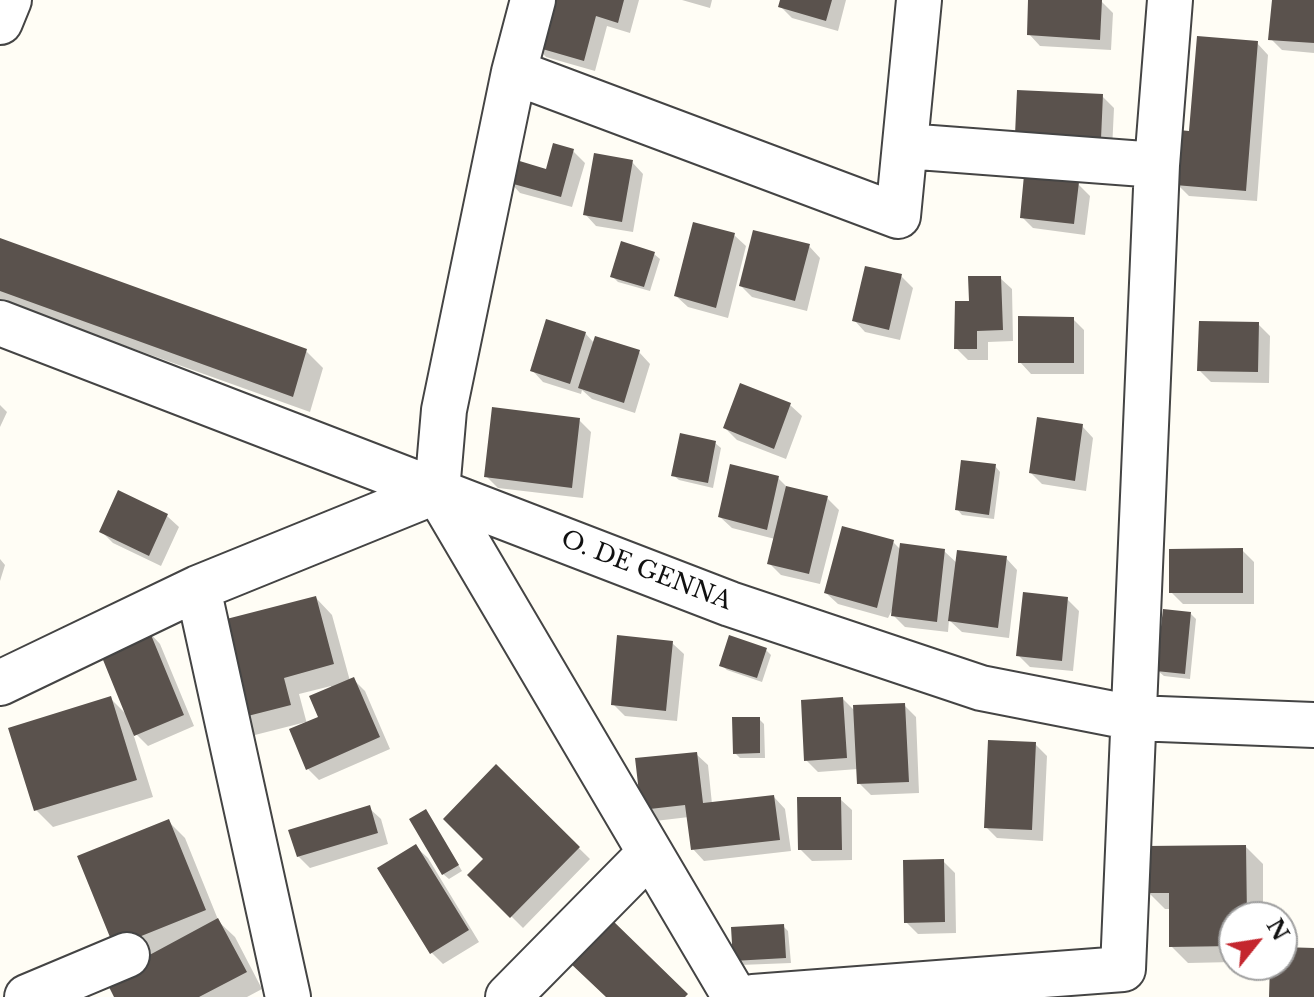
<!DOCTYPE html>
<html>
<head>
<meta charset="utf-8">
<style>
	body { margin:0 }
	#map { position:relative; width:1314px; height:997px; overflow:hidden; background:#fffdf5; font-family:"Libre Baskerville",serif }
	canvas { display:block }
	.north { position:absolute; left:1218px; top:901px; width:80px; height:80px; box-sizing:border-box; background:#fff; border:2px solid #a0a0a0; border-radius:50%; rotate:60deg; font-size:22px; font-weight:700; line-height:32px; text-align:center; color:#111 }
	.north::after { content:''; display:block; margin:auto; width:28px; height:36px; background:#c4262e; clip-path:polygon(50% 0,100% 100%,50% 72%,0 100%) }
</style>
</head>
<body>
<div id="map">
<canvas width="1314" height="997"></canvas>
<div class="north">N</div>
</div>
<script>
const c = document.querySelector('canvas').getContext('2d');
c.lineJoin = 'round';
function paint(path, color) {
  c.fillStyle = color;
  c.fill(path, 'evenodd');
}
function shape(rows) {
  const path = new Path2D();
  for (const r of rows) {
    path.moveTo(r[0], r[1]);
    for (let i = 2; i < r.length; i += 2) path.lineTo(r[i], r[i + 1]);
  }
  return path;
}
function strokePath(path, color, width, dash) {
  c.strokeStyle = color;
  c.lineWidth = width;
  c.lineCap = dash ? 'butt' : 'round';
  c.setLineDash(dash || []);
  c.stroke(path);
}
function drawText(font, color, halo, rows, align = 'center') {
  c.font = font + ' "Libre Baskerville",serif';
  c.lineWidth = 8;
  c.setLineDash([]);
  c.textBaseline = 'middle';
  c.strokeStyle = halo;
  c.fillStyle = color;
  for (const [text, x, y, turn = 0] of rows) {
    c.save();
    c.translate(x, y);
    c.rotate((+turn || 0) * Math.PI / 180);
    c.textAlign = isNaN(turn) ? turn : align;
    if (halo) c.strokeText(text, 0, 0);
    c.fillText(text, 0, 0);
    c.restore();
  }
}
const shadow = shape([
	[547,0,639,0,630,33,607,26,595,71,546,57,535,45],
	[682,0,712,0,710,8],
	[782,0,846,0,838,31,792,18,780,6],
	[1030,0,1101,1,1113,13,1111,50,1040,46,1029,34],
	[1274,0,1314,0,1314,53,1282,50,1271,39],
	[1257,43,1268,55,1257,201,1189,196,1177,184],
	[1102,96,1114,108,1112,150,1029,146],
	[573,151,585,163,572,207,520,193,509,181,547,172],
	[632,162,643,174,633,232,596,226,585,214],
	[1078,184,1090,196,1085,235,1033,228,1022,217],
	[734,235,746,246,728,318,688,307,676,296],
	[0,240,306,351,323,368,310,412,0,301],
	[809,246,820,258,807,311,752,297,741,286],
	[654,254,660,259,650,291,618,282,612,276],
	[901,276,913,288,900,340,865,332,854,320],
	[1000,278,1012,289,1013,341,988,342,988,360,968,360,956,348,971,303],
	[1073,319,1084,330,1084,374,1031,374,1020,362],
	[1258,324,1270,336,1269,383,1211,382,1200,371],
	[585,333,594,343,639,352,650,364,635,413,592,399,582,390,581,394,543,382,532,370],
	[0,405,7,412,0,427],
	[790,405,802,416,786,459,737,440,725,428],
	[579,420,591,432,583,498,498,488,486,476],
	[1082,426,1093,438,1086,491,1042,484,1031,473],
	[715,443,721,448,713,488,679,480,673,475],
	[995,466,1000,472,994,519,962,515,957,509],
	[778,478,788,488,827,498,839,510,820,584,781,575,769,563,775,539,732,528,720,517],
	[167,516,179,527,161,566,113,543,102,532],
	[893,542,901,550,944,551,958,564,1006,558,1017,570,1009,638,962,632,949,620,948,632,905,627,893,615,894,606,888,618,838,604,826,593],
	[1242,550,1254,562,1254,604,1183,604,1171,592],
	[0,559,5,565,0,581],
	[316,598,332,615,350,681,353,679,365,691,390,749,319,780,308,769,306,722,251,736,209,625],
	[331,686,321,718,307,724,299,694],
	[1067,599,1079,611,1073,671,1030,667,1018,655],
	[1191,614,1196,619,1190,679,1164,676,1158,671],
	[149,632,160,644,194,726,148,746,132,730,153,797,53,827,36,810,110,698,129,717],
	[672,643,684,654,677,721,625,716,613,704],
	[766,650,771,655,762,682,727,670,721,665],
	[843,699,856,712,904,705,916,717,919,793,871,795,859,783,858,769,818,772,806,760],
	[759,719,764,724,765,758,740,758,735,753],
	[1035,744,1047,756,1043,841,997,838,986,827],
	[696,754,708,765,712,804,774,797,785,809,791,851,704,861,693,849,689,817,655,821,643,809],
	[496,767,590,859,523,928,470,875,485,859],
	[840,799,852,810,852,860,812,861,800,849],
	[369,808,381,819,388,844,310,868,298,856],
	[426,811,462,871,449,879,443,874],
	[168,821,185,838,219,922,235,937,262,989,247,997,116,997,116,946],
	[416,847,428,858,479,942,443,964,432,953],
	[1246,847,1263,864,1263,917,1234,917,1234,962,1188,963,1171,946,1171,909,1165,909,1148,892],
	[943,861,955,873,956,933,918,934,906,922],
	[783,926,788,931,791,963,740,965,735,960]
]);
const building = shape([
	[545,0,624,0,618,23,596,16,584,61,532,46],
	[780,0,832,0,826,21,778,7],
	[1028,0,1102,0,1100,40,1027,35],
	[1272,0,1314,0,1314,43,1268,40],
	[1197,36,1258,41,1246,191,1175,185,1179,130,1189,131],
	[1017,90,1103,94,1101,139,1015,135],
	[553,143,574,149,561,197,506,182,513,159,546,169],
	[594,153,633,160,622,222,583,215],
	[1024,175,1079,182,1074,224,1020,218],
	[693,222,735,233,716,308,674,296],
	[753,230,810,244,795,301,739,286],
	[0,238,307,349,293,397,0,291],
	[621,241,655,252,644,287,610,277],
	[865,266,902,274,889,330,852,321],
	[968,276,1001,276,1003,330,977,331,977,349,954,349,955,301,969,301],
	[1018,316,1074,317,1074,363,1018,363],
	[546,319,586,332,570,384,530,371],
	[1199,321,1259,322,1258,372,1197,371],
	[595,336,640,350,624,403,578,388],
	[740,383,791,403,774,449,723,428],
	[492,407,580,418,572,488,484,477],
	[1037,417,1083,424,1075,481,1029,473],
	[680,433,716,441,708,483,671,476],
	[961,460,996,464,989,515,955,510],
	[730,464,779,476,767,530,718,517],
	[786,486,828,496,809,574,767,564],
	[118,490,168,514,149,556,99,532],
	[842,526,894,540,877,608,824,593],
	[900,543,945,549,937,622,891,616],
	[1243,548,1243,593,1169,593,1169,549],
	[957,550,1007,556,998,628,948,621],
	[1023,592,1068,597,1062,661,1016,656],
	[316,596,334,664,284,678,291,705,232,720,207,624],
	[1163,609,1191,612,1185,674,1156,671],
	[149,630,184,715,134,736,99,650],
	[617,635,673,641,666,711,611,705],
	[729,635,767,648,757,678,719,666],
	[354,677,380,737,306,770,289,729,318,717,309,696],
	[111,696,137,780,34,811,8,728],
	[843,697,847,758,804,761,801,700],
	[905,703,909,782,857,784,853,705],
	[732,717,760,717,760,753,733,754],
	[988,740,1036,742,1032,830,984,828],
	[697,752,703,803,774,795,780,840,691,850,685,805,641,810,635,758],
	[496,764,580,847,510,918,467,875,483,859,443,819],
	[797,797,841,797,842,850,798,850],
	[370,805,378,833,297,857,288,830],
	[426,809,459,865,442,875,409,819],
	[169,819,206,910,114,947,77,856],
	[416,844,469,930,430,954,377,868],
	[1246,845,1247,917,1234,917,1234,946,1169,947,1169,893,1146,893,1146,846],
	[944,859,945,922,904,923,903,860],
	[218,918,247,972,199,997,114,997,105,979],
	[611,919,688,994,685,997,606,997,569,962],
	[784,924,786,958,733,961,731,927],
	[1282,947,1314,948,1314,997,1269,997,1270,965,1282,965]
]);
const minor = shape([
	[533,0,514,72,444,410,437,491,735,997],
	[0,22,9,0],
	[514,72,898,216,919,0],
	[905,146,1157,165],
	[0,323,730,604,981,688,1134,718,1314,725],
	[198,588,288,997],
	[0,683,198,588,437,491],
	[27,997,127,955],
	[508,997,648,855],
	[753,997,1123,969,1157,165,1170,0]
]);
const streetNames = [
	["O. DE GENNA",646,571,21]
];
paint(shadow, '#0003');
paint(building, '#5a524d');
strokePath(minor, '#444', 48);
strokePath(minor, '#fff', 44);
drawText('24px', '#111', '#fff', streetNames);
</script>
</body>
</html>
